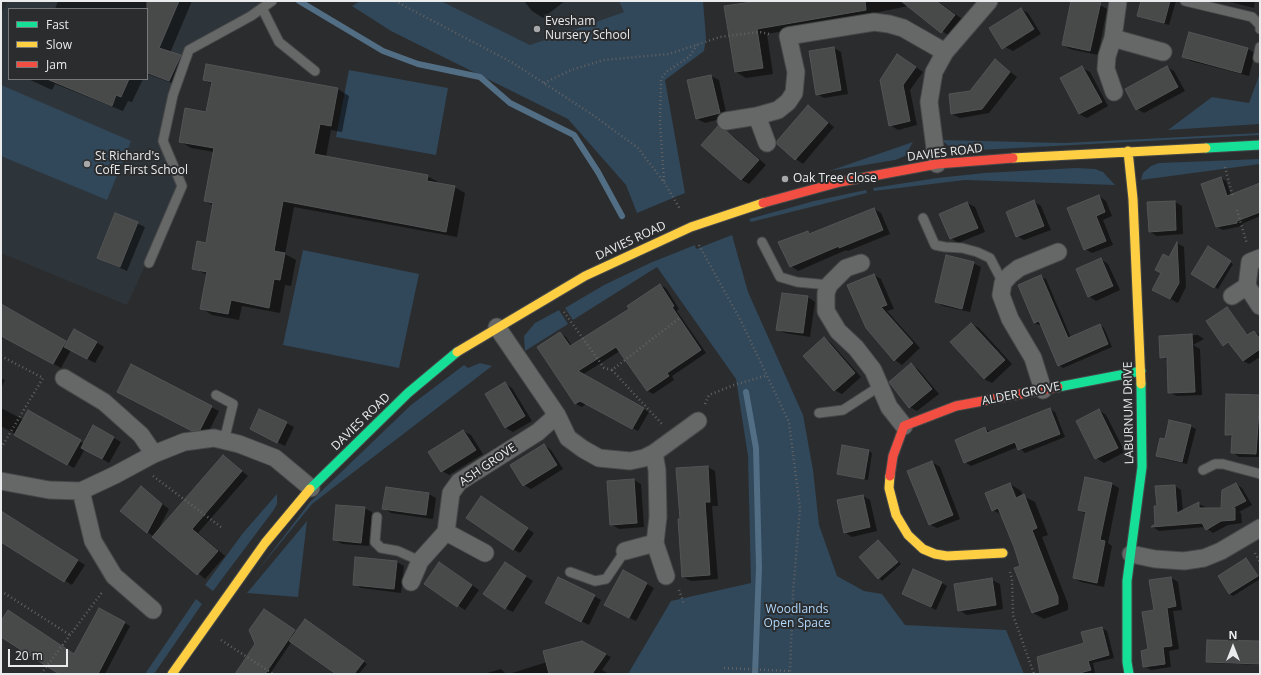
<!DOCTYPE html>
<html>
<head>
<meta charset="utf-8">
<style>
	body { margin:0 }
	#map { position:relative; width:1261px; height:675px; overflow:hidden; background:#2b2c2d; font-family:"Open Sans",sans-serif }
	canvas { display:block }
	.frame { position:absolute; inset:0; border:2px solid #e9ebec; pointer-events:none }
	.legend { position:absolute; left:8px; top:8px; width:140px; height:72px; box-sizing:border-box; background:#2a2c2e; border:1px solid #76787a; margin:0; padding:5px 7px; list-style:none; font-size:12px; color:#e9ebec }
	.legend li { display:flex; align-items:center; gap:8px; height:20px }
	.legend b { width:20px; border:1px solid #76787a }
	.north { position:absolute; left:1213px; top:627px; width:40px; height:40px; -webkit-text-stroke:3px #2a2c2e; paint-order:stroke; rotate:0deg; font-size:11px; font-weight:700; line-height:16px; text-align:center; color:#e9ebec }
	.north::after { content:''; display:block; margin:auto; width:14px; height:18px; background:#e9ebec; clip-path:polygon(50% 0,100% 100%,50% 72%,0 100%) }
	.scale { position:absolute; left:8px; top:649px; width:60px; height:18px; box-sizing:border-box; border:2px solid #e9ebec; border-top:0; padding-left:5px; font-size:12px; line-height:14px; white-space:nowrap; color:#e9ebec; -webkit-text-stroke:3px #2a2c2e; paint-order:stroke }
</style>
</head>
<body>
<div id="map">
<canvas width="1261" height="675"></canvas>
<div class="frame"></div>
<ul class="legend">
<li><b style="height:5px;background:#16e098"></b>Fast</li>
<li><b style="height:5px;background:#ffcf43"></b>Slow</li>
<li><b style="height:5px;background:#f24e42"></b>Jam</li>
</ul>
<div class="north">N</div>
<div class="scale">20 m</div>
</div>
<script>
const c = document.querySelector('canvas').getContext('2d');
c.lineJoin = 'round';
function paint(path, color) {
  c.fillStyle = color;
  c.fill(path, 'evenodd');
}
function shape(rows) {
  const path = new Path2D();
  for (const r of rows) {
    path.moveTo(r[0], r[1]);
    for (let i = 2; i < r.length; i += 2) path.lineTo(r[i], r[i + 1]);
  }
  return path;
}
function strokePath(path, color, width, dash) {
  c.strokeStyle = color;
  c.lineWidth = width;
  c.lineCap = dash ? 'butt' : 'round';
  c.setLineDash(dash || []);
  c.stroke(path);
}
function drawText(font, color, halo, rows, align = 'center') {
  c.font = font + ' "Open Sans",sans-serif';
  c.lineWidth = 4;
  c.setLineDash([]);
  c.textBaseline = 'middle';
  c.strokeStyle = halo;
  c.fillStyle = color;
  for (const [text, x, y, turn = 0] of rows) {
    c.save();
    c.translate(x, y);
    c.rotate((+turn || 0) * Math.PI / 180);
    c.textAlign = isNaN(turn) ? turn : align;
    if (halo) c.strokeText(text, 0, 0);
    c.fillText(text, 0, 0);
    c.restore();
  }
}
const built = shape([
	[8,1,273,1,190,51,163,142,181,186,127,305,1,253,1,14],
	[9,9,147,9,147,79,9,79],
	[441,1,669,1,624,12,530,45]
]);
const green = shape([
	[360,1,441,1,530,45,624,12,619,1,703,1,706,38,704,51,665,80,685,193,637,213,626,185,568,119,391,31,352,6],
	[349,70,448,88,436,155,336,137],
	[1260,73,1260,124,1168,130,1212,97,1249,103],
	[1,85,131,141,107,200,1,156],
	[1260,133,1260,135,961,151,953,149,941,140,1064,143],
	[913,142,905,156,895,160,829,171],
	[1260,159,1260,164,1141,180,1143,173,1151,166,1159,163],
	[1075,168,1095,169,1103,172,1115,185,965,180,874,191,873,188,937,178,984,173],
	[866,190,867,193,751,222,749,219,814,201],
	[732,235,748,292,803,415,813,470,819,525,837,576,864,591,882,594,905,625,1006,630,1024,674,628,674,671,601,751,583,748,456,736,379,657,267,573,320,565,308,604,285,650,263,695,245,696,249],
	[303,250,419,274,399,368,283,345],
	[559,310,568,324,525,351,524,336,529,330,535,323],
	[480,363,492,366,312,504,255,574,310,502,411,405,464,365,468,368],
	[277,494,277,504,273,511,213,591,205,585,243,533],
	[307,521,298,597,247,593],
	[196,599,202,604,154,674,145,674]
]);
const shadow = shape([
	[58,1,192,1,170,53,191,62,180,86,147,74,147,9,55,9],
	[524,1,565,1,543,18,532,11],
	[764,1,937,1,965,21,952,38,908,6,870,14,870,16,767,34,773,74,746,78,736,72],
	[1072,1,1100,5,1107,9,1098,55,1070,49,1063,45],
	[1142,1,1176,1,1169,25,1138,15],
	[1226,1,1255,1,1254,8],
	[1021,9,1028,13,1041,34,1013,51,1005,47],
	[834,48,841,52,848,94,824,98,817,94],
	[1248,49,1255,53,1249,76,1191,61,1183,57],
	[904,59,923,72,910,90,917,125,898,130,890,125],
	[995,60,1017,77,989,113,960,118,952,114],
	[1167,67,1174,71,1185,91,1144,113,1137,109],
	[1082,68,1090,72,1108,106,1087,118,1079,114],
	[711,76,719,80,727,117,705,123,697,119],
	[28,79,143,79,132,102,128,101,123,111,55,84,52,90],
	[204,80,338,89,349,96,342,132,331,130,326,157,427,176,438,182,438,184,454,187,465,193,457,237,294,207,285,254,296,260,291,286,285,285,280,313,242,306,239,320,212,315,201,308,208,275,193,268,207,244,214,206,205,201,214,152,191,148,180,141,207,113,212,84],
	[808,107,834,127,803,164,796,159],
	[718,128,733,136,766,165,749,184,742,180,703,145],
	[1221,178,1226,181,1231,195,1260,184,1260,216,1242,224,1242,226,1223,230,1217,227],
	[1099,196,1106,201,1112,216,1103,220,1113,245,1092,253,1085,249],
	[1033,201,1041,206,1051,230,1024,240,1017,236],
	[1175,202,1182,206,1183,234,1157,236,1150,232],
	[967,203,975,207,985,232,958,243,951,238],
	[874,209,881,213,890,234,848,251,846,250,798,271,791,266,808,232,812,234],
	[116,214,145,227,127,271,98,258],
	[1177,243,1184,247,1186,287,1178,303,1161,294,1170,258],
	[1208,248,1233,264,1218,289,1192,274],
	[1101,259,1108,264,1120,290,1096,301,1089,296],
	[973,263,981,267,970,312,943,306,936,302],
	[874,275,881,279,894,309,887,311,920,348,902,365,895,360,866,328],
	[1041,277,1046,279,1071,338,1100,325,1104,328,1112,347,1063,368,1059,365,1041,324,1039,325,1035,323],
	[660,285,666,288,679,309,677,311,706,353,672,376,674,380,653,394,648,391,620,351,582,375,649,412,638,431,587,403,582,407,576,404,539,347,560,333,566,337,572,346,630,309],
	[808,297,815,302,810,337,785,333,777,329],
	[1,305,68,343,96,342,104,347,95,363,71,350,61,368,4,336,1,342],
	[971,324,979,328,1012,364,992,383,984,379,951,342],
	[1244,332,1250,335,1254,332,1260,335,1260,357,1249,364,1243,361,1226,337],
	[1198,335,1204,339,1193,345,1200,349,1202,395,1177,396,1169,392,1168,360,1161,356,1160,337],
	[824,338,831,343,861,377,842,394,834,390],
	[911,365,918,369,939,394,917,411,910,407],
	[131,366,219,411,208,433,200,435,125,396],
	[1,378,5,380,1,388],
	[505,384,512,388,532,421,513,432,506,428],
	[1227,395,1260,396,1260,457,1239,457,1232,452,1233,438,1226,434],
	[1,408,24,420,28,412,84,444,94,426,121,442,109,463,85,449,74,468,1,426],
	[1050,409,1055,412,1065,437,1025,453,1018,447,971,466,965,462,985,428,990,432],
	[260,410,294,427,285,446,258,433],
	[1099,410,1106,415,1125,452,1104,463,1096,458,1077,421],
	[1190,426,1196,429,1187,464,1163,459,1157,455],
	[463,431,471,435,483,454,449,475,442,471],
	[544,445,551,450,563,469,531,489,524,485],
	[869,451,872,453,868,480,839,474],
	[223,456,248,476,198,533,225,556,205,579,122,511,141,488,169,509,158,530],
	[932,462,940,467,960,519,937,528,929,524],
	[708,467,715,471,718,506,712,506,718,579,691,581,683,577,681,519],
	[1086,478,1112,484,1119,488,1108,543,1112,546,1104,587,1081,582,1074,578,1086,514,1079,510],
	[634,480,641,484,644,527,619,529,611,524],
	[1010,484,1021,491,1023,496,1035,502,1048,535,1042,537,1068,604,1068,610,1044,619,1033,613,1021,566,1002,515,993,510],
	[1236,484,1242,488,1252,505,1239,512,1241,513,1242,523,1228,525,1213,533,1205,527,1159,531,1153,527,1156,525,1158,507,1175,486,1181,490,1183,511,1199,504,1205,507,1205,509,1222,509],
	[429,494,436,498,433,519,391,513,383,508],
	[863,496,870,500,877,531,852,537,844,532],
	[488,502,534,533,520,553,513,549],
	[364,508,372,512,369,546,342,544,334,539],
	[1,512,85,565,72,585,1,541],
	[878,541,901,564,882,581,860,557],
	[397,562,404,566,401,593,361,588,354,584],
	[1236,566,1259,576,1260,579,1233,596,1230,594,1219,576],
	[446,567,479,590,465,610,425,584],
	[512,568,533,581,513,612,505,608],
	[623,571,654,588,636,621,612,609],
	[1171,578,1178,582,1182,610,1173,611,1179,649,1169,651,1171,667,1151,670,1144,666,1149,650,1155,611],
	[992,580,1000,584,1003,609,967,615,959,610],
	[942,583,947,586,936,610,903,594],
	[594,596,601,600,589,625,553,607],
	[99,609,130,626,105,674,61,674,1,635,1,623,75,655],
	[268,613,296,632,309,622,367,664,359,674,338,674,292,641,270,674,236,674,256,644],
	[1102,628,1107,631,1114,658,1093,663,1095,673,1041,674,1038,658,1085,644],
	[582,642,611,657,602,670,609,674,509,674,547,662],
	[1260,642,1260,665,1211,663,1207,661],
	[501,669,506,674,484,674]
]);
const stream = shape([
	[299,1,383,51,418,64,480,77,510,103,574,135,598,172,622,216],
	[746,392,756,448,759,568,755,674]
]);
const building = shape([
	[147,1,179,1,159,48,181,55,169,81,148,73,147,76,147,1],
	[759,1,865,1,866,10,757,29,763,68,735,72,724,6,759,1],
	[901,1,936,1,955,15,941,33,901,1],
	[1071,1,1101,1,1090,51,1062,45,1071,1],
	[1141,1,1170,1,1164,23,1137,16,1141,1],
	[1021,8,1034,29,1002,49,989,28,1021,8],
	[1189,32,1248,48,1241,73,1182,57,1189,32],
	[834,47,841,90,816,95,809,51,834,47],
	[897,54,916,67,903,85,910,121,889,126,880,80,897,54],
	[995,59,1010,72,982,109,951,114,949,94,970,91,995,59],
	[206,64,338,88,331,126,320,124,314,154,428,175,427,181,455,186,446,232,283,201,274,251,285,253,280,280,274,279,269,308,231,300,228,314,200,309,207,272,192,269,197,241,206,243,213,203,204,201,214,148,179,142,185,108,206,112,212,82,203,80,206,64],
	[1082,66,1102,102,1079,114,1060,78,1082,66],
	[1167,66,1178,87,1136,110,1125,89,1167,66],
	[711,75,720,113,696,119,687,80,711,75],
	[47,79,129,79,121,97,116,95,112,106,47,79],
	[808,105,828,123,795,160,777,144,777,141,808,105],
	[718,126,726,131,759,160,741,180,701,145,718,126],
	[1221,177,1227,196,1260,183,1260,212,1237,221,1237,223,1216,227,1201,184,1221,177],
	[1099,195,1105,212,1096,216,1106,241,1084,250,1067,208,1099,195],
	[1034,200,1044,226,1016,237,1006,212,1034,200],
	[1175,201,1176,230,1149,232,1147,202,1175,201],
	[967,202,978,228,950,239,939,214,967,202],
	[874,208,883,230,839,248,839,246,790,267,778,242,808,231,809,234,874,208],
	[115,213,138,222,120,267,97,258,115,213],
	[1177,242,1179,283,1170,299,1152,290,1161,273,1155,270,1163,254,1169,257,1177,242],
	[1208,246,1231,261,1214,288,1191,274,1208,246],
	[946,255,974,262,962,309,935,302,946,255],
	[1101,258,1113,286,1088,297,1076,269,1101,258],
	[874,274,887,305,881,307,913,343,894,361,866,328,847,285,874,274],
	[1041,275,1068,338,1100,324,1108,344,1058,366,1039,321,1034,323,1018,285,1041,275],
	[660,284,674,306,672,307,701,350,667,373,669,376,647,391,616,347,578,371,644,408,632,429,580,401,575,404,537,347,560,332,570,346,629,309,627,306,660,284],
	[782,293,808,296,803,333,776,330,782,293],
	[1,304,66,341,53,364,1,336,1,304],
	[1227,307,1247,335,1254,331,1260,339,1260,349,1243,361,1228,342,1223,346,1206,321,1227,307],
	[971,323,1005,360,984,379,950,342,971,323],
	[74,329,97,342,87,359,64,347,74,329],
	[1192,334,1195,392,1168,393,1167,357,1160,358,1159,336,1192,334],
	[824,337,855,373,834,391,803,356,824,337],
	[911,363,932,389,909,408,889,382,911,363],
	[131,364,212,406,200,430,192,431,117,392,131,364],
	[505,382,525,416,505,428,485,394,505,382],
	[1226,394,1260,395,1256,454,1231,453,1232,435,1225,435,1226,394],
	[1050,408,1060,434,1018,450,1015,442,964,463,955,440,985,427,987,433,1050,408],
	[259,409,287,422,277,443,250,429,259,409],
	[1099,409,1118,448,1095,459,1076,421,1099,409],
	[28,410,81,440,67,465,14,435,28,410],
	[1169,420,1191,425,1182,462,1156,456,1160,438,1165,439,1169,420],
	[93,425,114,437,102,459,81,448,93,425],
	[463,430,476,450,441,472,428,452,463,430],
	[544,444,557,465,523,486,510,465,544,444],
	[842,445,869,450,864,479,837,474,842,445],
	[223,455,242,471,192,529,218,551,197,575,152,537,223,455],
	[932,461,953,515,929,525,907,471,932,461],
	[708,466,710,502,705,502,710,575,682,577,678,519,680,519,676,468,708,466],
	[1085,477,1112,483,1100,540,1105,541,1097,583,1073,578,1086,512,1078,510,1085,477],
	[634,479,637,523,610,525,607,481,634,479],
	[1010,483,1016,498,1024,494,1037,528,1032,530,1058,597,1058,604,1032,613,1014,568,1020,566,1014,547,998,508,992,511,985,493,1010,483],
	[1236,483,1246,501,1232,508,1235,508,1235,520,1221,521,1206,530,1202,523,1151,527,1155,524,1154,506,1157,506,1155,486,1175,485,1177,513,1199,502,1199,508,1221,508,1222,490,1236,483],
	[141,486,162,504,147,533,120,511,141,486],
	[386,487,429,493,426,515,382,509,386,487],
	[863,495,870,527,844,533,837,500,863,495],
	[481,496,528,528,513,550,466,518,481,496],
	[336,505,365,507,361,543,333,540,336,505],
	[1,511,78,560,64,582,1,542,1,511],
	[878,540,898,562,878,579,859,557,878,540],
	[355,557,397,561,394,589,353,585,355,557],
	[1246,558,1258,576,1229,594,1218,576,1246,558],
	[439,562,472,585,457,607,424,584,439,562],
	[505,562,526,576,505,609,483,594,505,562],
	[913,569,942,582,931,607,902,594,913,569],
	[623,570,647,583,629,618,604,605,623,570],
	[558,577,595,595,581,622,545,603,558,577],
	[1171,577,1176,606,1167,608,1172,646,1163,647,1165,664,1143,667,1141,651,1148,649,1142,612,1154,610,1149,580,1171,577],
	[992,578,996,605,958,611,954,584,992,578],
	[99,608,125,622,98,674,59,674,1,637,1,621,8,610,74,654,99,608],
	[264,609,295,630,265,674,235,674,255,644,249,630,264,609],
	[305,619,364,661,354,674,336,674,289,641,305,619],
	[1102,627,1109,655,1088,661,1091,670,1076,674,1040,674,1037,657,1084,643,1081,632,1102,627],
	[1207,640,1260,641,1260,664,1206,662,1207,640],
	[582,641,606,654,592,674,549,674,543,651,582,641]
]);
const path = shape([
	[395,1,513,63,593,115,638,148,664,182,680,209],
	[544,83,571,70,604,60,669,54,720,37,760,32,769,34],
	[1225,167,1233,197],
	[664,181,660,123,661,79,666,72,689,57,697,45],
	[1237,210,1247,244],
	[699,245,741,321,789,422,800,508,793,593,790,674],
	[564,312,604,368,612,370,681,317],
	[1,356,43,378],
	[612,370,662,424],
	[705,404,709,395,734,385,768,375],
	[1,448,43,378],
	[153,476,221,527],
	[1255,553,1260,562],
	[1010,572,1012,579,1013,615,1034,674],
	[679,590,684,604],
	[1,591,70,635],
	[221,640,273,674],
	[724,668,790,671],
	[41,674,103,591]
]);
const lane = shape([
	[1185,1,1252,17,1260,25,1260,29],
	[262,8,279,42,315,71],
	[1258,58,1260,47],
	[923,218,935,245,945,247,962,248,977,252,990,258,1003,283],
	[762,242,780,277,797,282,829,285],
	[149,263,182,186,163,141,173,95,189,50,251,16,272,1],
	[216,395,233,404,224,441],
	[819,413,843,410,880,386],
	[1203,470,1215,464,1223,464,1260,474],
	[377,517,375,542,381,548,398,551,420,561],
	[570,572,595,581,606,579,625,551]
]);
const street = shape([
	[1113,38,1163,52],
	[1114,92,1106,69,1107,56,1113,38,1118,1],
	[757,116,767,143],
	[726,121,757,116,778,110,788,102,794,93,796,72,788,36,874,22,889,24,903,28,945,52],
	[937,164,929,102,934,72,945,52,989,1],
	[861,263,846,268,829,285,826,293,826,311,838,331,856,348,873,370,889,407,904,426],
	[1247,286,1260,306],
	[1232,296,1247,286,1250,262,1260,258],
	[497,327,557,415,568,438,583,449,599,458,630,461,644,458,654,453,698,421],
	[64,378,104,402,141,435,154,454],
	[1043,390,1033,358,1010,319,1001,295,1003,283,1010,275,1019,268,1058,252],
	[1,481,49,490,81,491,115,475,154,454,184,442,214,438,239,444,275,458,311,488],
	[81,491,93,541,114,576,153,610],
	[446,532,485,553],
	[655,543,666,576],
	[625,551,655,543,658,517,657,470,654,453],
	[1131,554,1155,559,1184,561,1204,558,1221,551,1260,528],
	[411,582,420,561,446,532,451,493,459,482,538,432,557,415]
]);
const fast = shape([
	[1206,148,1260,145],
	[1058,387,1141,371],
	[310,489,408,393,457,352],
	[1129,674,1127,662,1127,581,1142,467,1141,384]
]);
const slow = shape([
	[1128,151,1133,199,1141,384],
	[1013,158,1206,148],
	[457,352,585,276,691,227,763,203],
	[890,476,889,488,896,515,908,535,923,549,935,554,947,556,1003,553],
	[172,674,265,543,310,489]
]);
const jam = shape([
	[763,203,840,182,937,164,1013,158],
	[890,476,893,456,904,426,956,406,1058,387]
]);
const markers = [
	[537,29,4,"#a6a8a9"],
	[87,164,4,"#a6a8a9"],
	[785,179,4,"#a6a8a9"]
];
const poiNames = [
	["Evesham",545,22],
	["Nursery School",545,36],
	["St Richard's",95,157],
	["CofE First School",95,171],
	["Oak Tree Close",793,179]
];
const streetNames = [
	["DAVIES ROAD",945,153,-7],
	["DAVIES ROAD",631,241,-25],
	["ALDER GROVE",1021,394,-11],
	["LABURNUM DRIVE",1129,413,-91],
	["DAVIES ROAD",361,422,-44],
	["ASH GROVE",488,465,-34]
];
const parkNames = [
	["Woodlands",797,610],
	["Open Space",797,624]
];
paint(built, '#2e353a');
paint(green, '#31475a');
paint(shadow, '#0007');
strokePath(stream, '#526e85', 6);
paint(building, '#484949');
strokePath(building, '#535455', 1);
strokePath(lane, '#474849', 11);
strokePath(street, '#474849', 19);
strokePath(fast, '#474849', 11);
strokePath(slow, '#474849', 11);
strokePath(jam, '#474849', 11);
strokePath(path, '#626364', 2.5, [1, 3]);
strokePath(lane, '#666868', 9);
strokePath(street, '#666868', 17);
strokePath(fast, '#16e098', 9);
strokePath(slow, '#ffcf43', 9);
strokePath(jam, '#f24e42', 9);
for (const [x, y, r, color] of markers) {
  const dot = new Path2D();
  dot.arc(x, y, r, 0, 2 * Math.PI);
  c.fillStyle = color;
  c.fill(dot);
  strokePath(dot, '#2a2c2e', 1.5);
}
drawText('12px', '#e9ebec', '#2a2c2e', poiNames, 'left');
drawText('12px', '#e9ebec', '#2a2c2e', streetNames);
drawText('12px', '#aed7fb', '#2a2c2e', parkNames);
</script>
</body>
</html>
